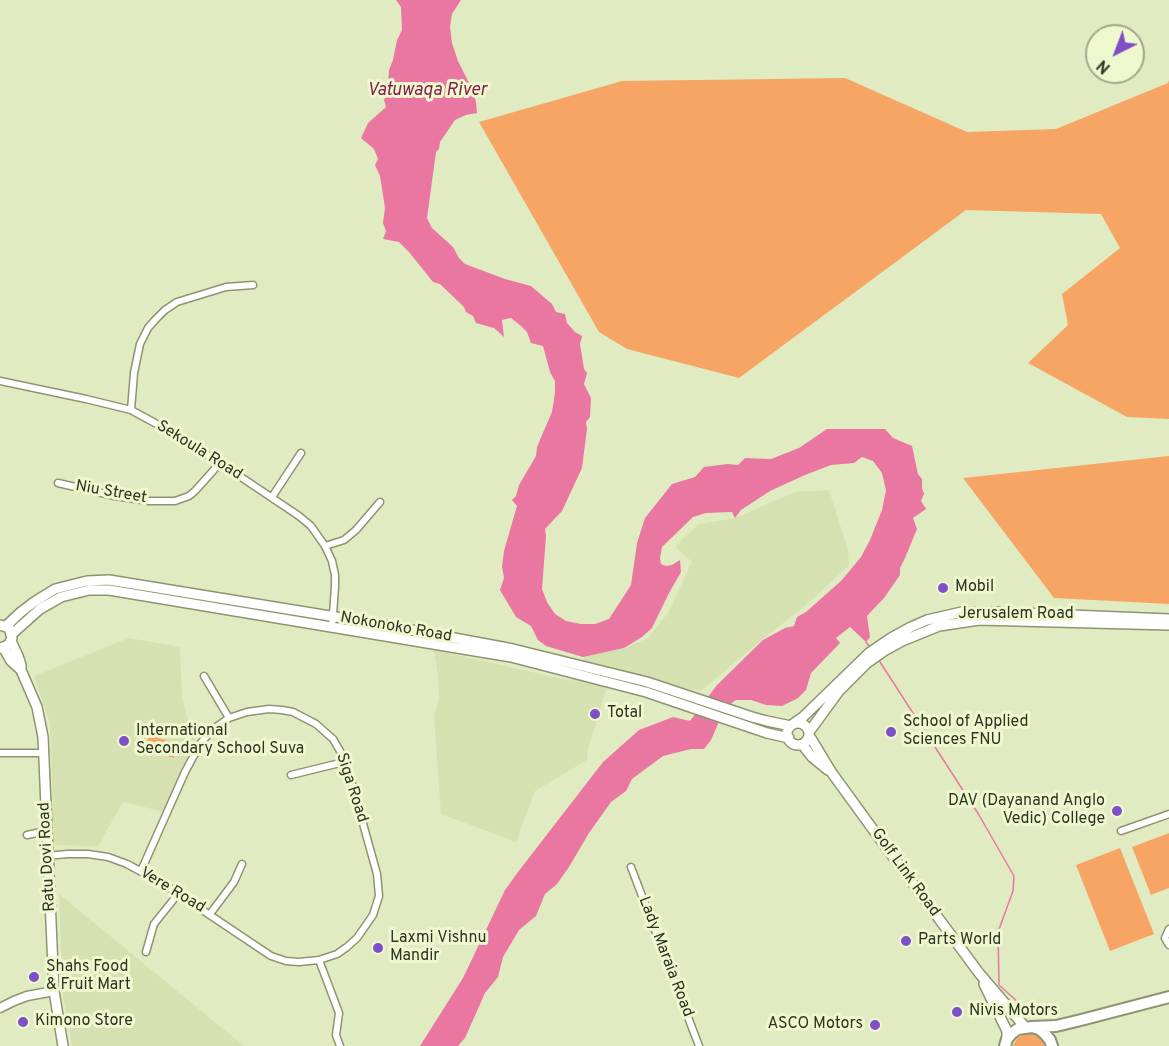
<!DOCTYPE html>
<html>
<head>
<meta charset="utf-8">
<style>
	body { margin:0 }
	#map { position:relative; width:1169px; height:1046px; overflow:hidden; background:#e1ebc2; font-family:Overpass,sans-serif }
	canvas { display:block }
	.north { position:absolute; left:1085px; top:24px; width:60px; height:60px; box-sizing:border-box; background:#eef8cf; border:2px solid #a2a98a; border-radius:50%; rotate:222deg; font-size:16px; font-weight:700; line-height:24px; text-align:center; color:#2f3323 }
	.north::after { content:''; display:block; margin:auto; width:21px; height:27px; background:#7f4fc8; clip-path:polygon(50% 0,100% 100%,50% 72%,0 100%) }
</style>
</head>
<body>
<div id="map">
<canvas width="1169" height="1046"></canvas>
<div class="north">N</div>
</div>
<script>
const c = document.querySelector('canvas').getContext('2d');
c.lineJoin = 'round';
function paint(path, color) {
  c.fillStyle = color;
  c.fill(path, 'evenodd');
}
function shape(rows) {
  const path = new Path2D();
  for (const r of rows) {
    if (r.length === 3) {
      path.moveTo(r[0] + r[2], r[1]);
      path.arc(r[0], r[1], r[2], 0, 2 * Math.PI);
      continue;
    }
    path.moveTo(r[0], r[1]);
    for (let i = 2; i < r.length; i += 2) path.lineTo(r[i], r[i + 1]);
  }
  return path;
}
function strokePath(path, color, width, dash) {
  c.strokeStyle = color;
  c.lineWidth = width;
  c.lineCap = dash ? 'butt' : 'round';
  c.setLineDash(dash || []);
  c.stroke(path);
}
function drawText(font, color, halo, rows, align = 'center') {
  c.font = font + ' Overpass,sans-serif';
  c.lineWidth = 6;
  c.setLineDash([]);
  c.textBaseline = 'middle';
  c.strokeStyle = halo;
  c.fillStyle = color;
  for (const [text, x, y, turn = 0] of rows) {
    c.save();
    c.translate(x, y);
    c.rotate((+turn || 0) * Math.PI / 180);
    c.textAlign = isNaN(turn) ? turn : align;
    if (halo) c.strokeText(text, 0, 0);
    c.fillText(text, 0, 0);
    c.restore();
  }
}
const built = shape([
	[829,490,848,550,849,566,801,609,758,643,701,691,611,675,587,752,587,760,535,791,516,842,441,814,434,716,439,699,438,676,434,650,572,681,583,659,591,655,625,648,648,638,668,613,692,562,675,546,699,524,735,518,795,492],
	[129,638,180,647,182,697,188,721,197,743,165,812,123,802,98,846,54,845,50,723,34,676],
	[59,894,244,1046,72,1046,63,996]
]);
const green = shape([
	[845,78,967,132,1056,129,1168,83,1169,80,1169,419,1127,417,1028,363,1068,325,1062,294,1120,248,1101,214,966,210,739,378,627,349,599,332,479,122,622,81],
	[1169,456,1169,604,1054,598,963,478],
	[149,735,178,744,174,758,145,749],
	[1169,833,1169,888,1151,895,1132,847],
	[1120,848,1154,934,1110,951,1076,865],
	[1028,1033,1040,1035,1049,1046,1013,1046,1017,1038]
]);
const water = shape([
	[396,0,461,0,452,14,450,27,452,43,458,61,471,87,476,102,477,113,466,115,455,120,440,142,439,149,436,152,427,218,432,228,453,247,459,258,465,264,505,279,531,286,552,304,556,312,565,314,567,323,575,332,582,336,580,344,584,369,587,373,584,384,591,398,590,417,586,422,587,429,582,468,562,511,545,529,546,536,542,589,547,602,555,614,566,621,581,624,595,624,609,619,631,585,637,543,645,518,672,484,695,477,704,467,728,464,738,465,745,458,771,459,799,448,827,429,885,429,893,438,912,446,918,474,922,479,922,488,924,494,921,501,926,509,913,518,917,529,905,558,900,568,900,575,884,598,867,616,870,637,866,642,850,627,836,638,840,643,811,673,806,690,798,698,782,706,766,705,751,700,736,700,725,708,711,740,704,749,691,749,663,756,632,779,626,791,611,802,589,833,569,867,557,884,545,894,536,916,519,930,503,957,498,977,485,993,465,1038,458,1046,420,1046,463,978,505,890,518,872,603,762,639,730,673,717,690,721,717,685,763,640,785,628,794,626,797,617,806,612,841,581,861,557,870,540,882,510,886,490,882,473,873,461,862,457,854,463,831,465,805,475,770,491,741,510,735,518,732,512,706,513,693,517,662,547,660,558,661,564,666,566,672,565,680,560,681,572,669,593,652,628,642,637,624,648,583,657,546,646,538,640,531,626,516,617,500,590,504,578,502,567,504,551,517,506,512,500,516,496,519,485,536,456,537,447,542,435,552,412,555,393,555,381,550,372,543,346,531,343,527,332,521,326,511,318,502,320,504,337,494,328,476,323,473,316,466,312,464,307,440,284,433,282,409,252,399,242,383,239,386,231,383,223,385,208,380,176,375,165,378,159,374,149,361,138,368,123,386,107,384,100,388,88,389,70,393,60,397,40,402,30,401,7]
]);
const stream = shape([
	[866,642,869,646],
	[880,662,979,815,1014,876,1013,891,998,932,999,985,1029,1012]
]);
const street = shape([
	[0,381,86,399,131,410,155,423,220,463,299,516,311,526,325,546,332,561,335,575,335,587,332,627],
	[131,410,134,373,140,344,148,328,155,320,165,310,177,302,226,287,253,285],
	[58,483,115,496,149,501,175,501,189,496,195,491,220,463],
	[272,497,301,453],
	[325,546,344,540,356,530,380,502],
	[204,676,229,718],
	[0,753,43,753],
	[291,775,344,762],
	[1121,831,1169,814],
	[27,835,46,831],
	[47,856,67,854,88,854,108,857,127,864,162,883,271,956,286,961,299,962,319,960,337,954,347,947,357,938,373,915,379,896,377,874,352,784,340,751,333,739,316,724,293,712,282,710,269,709,247,712,229,718,212,730,200,744,185,772,141,871],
	[631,867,699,1046],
	[210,914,234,882,242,864],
	[1169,929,1165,938,1169,945],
	[146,952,154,924,178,894],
	[319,960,339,1013,336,1035,340,1046]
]);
const secondary = shape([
	[0,1008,14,1001,27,996,54,991]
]);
const primary = shape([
	[0,625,9,628,12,638,9,644,6,646,0,648],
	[6,626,21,612,34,602,55,589,87,581,109,580,379,624,513,649,647,682,752,717,767,721,791,726],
	[12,634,40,609,61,597,89,590,109,590,511,657,646,692,767,733,789,738],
	[11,641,18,656,21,665,21,670,37,707,43,737,54,991,63,1046],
	[3,647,11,661,21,670],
	[798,734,11],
	[793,724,803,717,869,653,891,638,911,627,927,620,962,612,998,612,1169,619],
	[809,732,839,691,867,663,884,651,902,641,939,626,979,620,1169,625],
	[809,735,832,773,877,835,979,973,1025,1027],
	[802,744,812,757,828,770],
	[984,984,1007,1031,1007,1039]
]);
const highway = shape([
	[1032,1027,1056,1026,1081,1020,1169,997],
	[1005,1046,1007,1039,1012,1033,1018,1029,1032,1027,1039,1029,1045,1034,1050,1040,1052,1046]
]);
const markers = [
	[943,588,6,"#7f4fc8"],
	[595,714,6,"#7f4fc8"],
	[891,732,6,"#7f4fc8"],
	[124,741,6,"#7f4fc8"],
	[1117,811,6,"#7f4fc8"],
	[906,941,6,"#7f4fc8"],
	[378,948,6,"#7f4fc8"],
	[34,977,6,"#7f4fc8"],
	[957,1012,6,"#7f4fc8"],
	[23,1022,6,"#7f4fc8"],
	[875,1025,6,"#7f4fc8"]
];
const streetNames = [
	["Sekoula Road",199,451,32],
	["Niu Street",111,493,10],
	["Jerusalem Road",1016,615],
	["Nokonoko Road",396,628,10],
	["Siga Road",351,788,72],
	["Ratu Dovi Road",48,857,-93],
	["Golf Link Road",905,873,54],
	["Vere Road",172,891,31],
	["Lady Maraia Road",665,957,69]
];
const poiNames = [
	["Mobil",955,588],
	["Total",607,714],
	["School of Applied",903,723],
	["Sciences FNU",903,741],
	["International",136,732],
	["Secondary School Suva",136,750],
	["DAV (Dayanand Anglo",1105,802,"right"],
	["Vedic) College",1105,820,"right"],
	["Laxmi Vishnu",390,939],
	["Mandir",390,957],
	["Parts World",918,941],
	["Shahs Food",46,968],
	["& Fruit Mart",46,986],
	["Nivis Motors",969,1012],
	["Kimono Store",35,1022],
	["ASCO Motors",863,1025,"right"]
];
const waterNames = [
	["Vatuwaqa River",427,91]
];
paint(built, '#d5e1b0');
paint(green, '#f6a564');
paint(water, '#ea77a1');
strokePath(stream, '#ea77a1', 1.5);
strokePath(street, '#8c956f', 9);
strokePath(secondary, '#8c956f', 11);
strokePath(primary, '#8c956f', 12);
strokePath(highway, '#8c956f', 14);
strokePath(street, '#fff', 6);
strokePath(secondary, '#fff', 8);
strokePath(primary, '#fff', 9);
strokePath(highway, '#fff', 10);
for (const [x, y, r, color] of markers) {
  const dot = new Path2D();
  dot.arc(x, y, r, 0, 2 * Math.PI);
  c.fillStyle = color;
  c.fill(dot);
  strokePath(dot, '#eef8cf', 2);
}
drawText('16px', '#2f3323', '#eef8cf', streetNames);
drawText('16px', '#2f3323', '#eef8cf', poiNames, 'left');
drawText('italic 18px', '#841d4b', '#eef8cf', waterNames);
</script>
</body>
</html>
